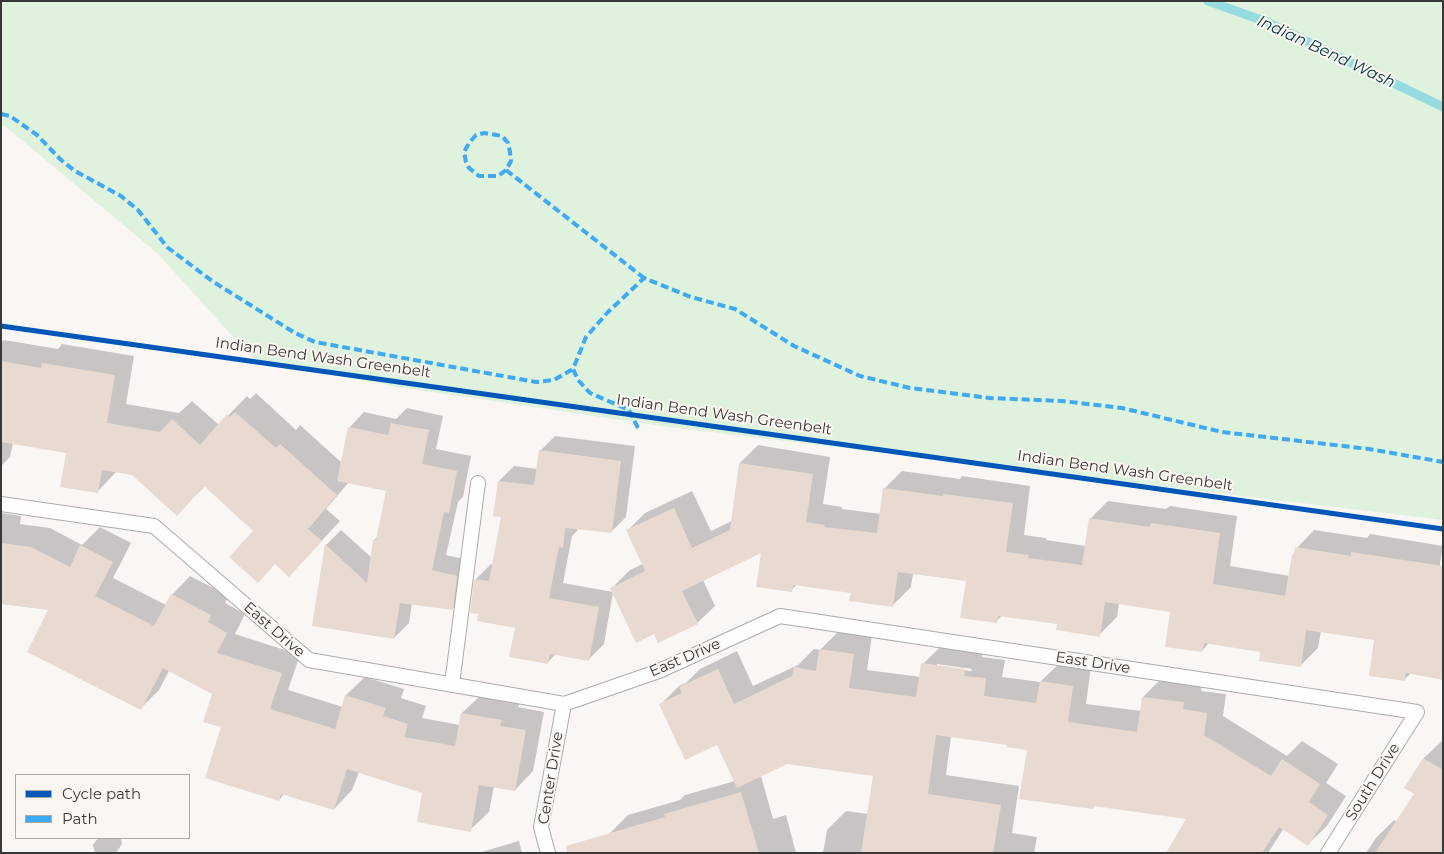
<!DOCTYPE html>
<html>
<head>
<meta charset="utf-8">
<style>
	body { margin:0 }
	#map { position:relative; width:1444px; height:854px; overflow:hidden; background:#f9f6f4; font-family:Montserrat,sans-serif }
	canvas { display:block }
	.frame { position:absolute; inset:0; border:2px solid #3b3938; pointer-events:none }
	.legend { position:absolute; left:15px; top:774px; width:175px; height:65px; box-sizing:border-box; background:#fbf6f2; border:1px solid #aeaaa8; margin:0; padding:6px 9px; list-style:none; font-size:15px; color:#3b3938 }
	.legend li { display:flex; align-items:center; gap:10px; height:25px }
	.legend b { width:25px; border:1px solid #aeaaa8 }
</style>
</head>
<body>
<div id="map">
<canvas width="1444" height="854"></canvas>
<div class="frame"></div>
<ul class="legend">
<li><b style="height:6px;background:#0057b8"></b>Cycle path</li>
<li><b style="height:6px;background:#3fa9f5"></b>Path</li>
</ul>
</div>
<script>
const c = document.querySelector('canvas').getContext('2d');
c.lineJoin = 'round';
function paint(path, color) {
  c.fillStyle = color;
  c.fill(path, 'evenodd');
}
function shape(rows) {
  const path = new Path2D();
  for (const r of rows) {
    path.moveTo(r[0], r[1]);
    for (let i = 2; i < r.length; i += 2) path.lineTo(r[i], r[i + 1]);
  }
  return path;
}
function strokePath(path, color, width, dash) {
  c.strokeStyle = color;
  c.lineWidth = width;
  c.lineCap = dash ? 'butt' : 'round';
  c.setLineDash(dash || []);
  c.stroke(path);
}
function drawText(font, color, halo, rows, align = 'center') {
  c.font = font + ' Montserrat,sans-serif';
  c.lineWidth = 4;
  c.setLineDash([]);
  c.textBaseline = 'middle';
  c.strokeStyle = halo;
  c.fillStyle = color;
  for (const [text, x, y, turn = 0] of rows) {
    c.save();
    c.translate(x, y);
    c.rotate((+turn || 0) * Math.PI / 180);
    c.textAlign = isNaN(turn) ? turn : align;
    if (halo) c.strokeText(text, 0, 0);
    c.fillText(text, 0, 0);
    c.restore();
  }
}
const green = shape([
	[1,1,1443,1,1443,520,669,427,404,388,255,361,158,254,5,126,1,126]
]);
const shadow = shape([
	[4,340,58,349,62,344,134,356,126,404,179,413,192,401,219,425,247,396,250,399,256,393,296,430,300,425,342,463,349,428,364,412,396,419,407,408,443,416,436,449,471,456,463,497,458,502,446,555,472,561,467,594,452,609,412,603,409,623,394,638,314,625,326,545,341,530,372,558,374,540,377,537,387,490,349,482,326,509,340,521,289,576,254,531,205,486,177,514,133,474,117,471,97,492,67,452,13,443,10,457,1,466,1,342],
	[555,436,635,446,626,517,611,532,578,528,577,531,572,536,563,583,613,592,604,644,589,659,556,654,547,663,517,627,479,613,476,579,491,564,494,565,502,516,499,481,514,466,538,469,540,451],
	[758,445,830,457,823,504,842,507,842,509,881,514,884,489,902,471,960,479,962,476,1030,486,1024,535,1046,538,1046,540,1086,546,1090,519,1108,501,1166,509,1170,506,1237,516,1230,566,1290,576,1293,555,1296,552,1297,548,1314,530,1367,538,1370,534,1443,546,1435,593,1411,673,1404,680,1376,639,1321,631,1318,648,1300,666,1262,651,1209,643,1202,651,1172,610,1119,603,1117,617,1099,635,1059,623,1002,616,996,621,967,580,913,573,911,587,893,605,852,591,797,584,791,591,763,551,703,580,715,606,697,623,655,633,612,588,630,570,643,564,627,531,645,513,692,491,711,531,732,521,740,463],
	[1,513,21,516,20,524,50,528,82,545,100,527,131,543,113,578,166,605,172,595,190,576,229,596,225,603,245,614,235,634,300,655,288,690,343,707,346,695,365,677,404,689,401,698,426,706,422,718,460,725,462,713,481,695,520,702,518,707,544,712,533,771,515,790,494,786,489,812,470,830,423,792,359,772,352,790,334,809,285,793,279,800,222,727,214,693,169,671,159,690,140,709,50,609,1,602],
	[839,631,872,635,867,670,921,677,923,664,942,645,983,651,982,657,1005,660,1002,677,1040,682,1060,663,1091,667,1086,704,1141,711,1143,697,1162,678,1202,683,1201,691,1226,694,1223,716,1287,756,1302,741,1338,764,1326,783,1346,796,1327,826,1308,844,1284,828,1268,853,1167,853,1188,818,1095,805,1093,808,1028,749,1008,744,951,736,946,775,1019,786,1012,833,1037,837,1034,853,823,853,827,830,846,811,868,814,875,775,787,763,761,776,773,819,786,815,796,853,614,853,609,834,628,815,680,800,685,795,735,781,718,743,660,705,679,686,686,683,700,669,737,651,753,686,798,665,814,649,820,650],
	[937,664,972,669,971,671,937,667],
	[1442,741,1443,853,1366,853,1376,838,1394,820,1397,822,1415,793,1406,787,1424,758],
	[98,838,121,838,122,844,116,853,95,853,93,845],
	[519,841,522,853,478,853]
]);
const stream = shape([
	[1208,1,1267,22,1443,107]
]);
const building = shape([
	[1,361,41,368,42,363,115,375,107,423,160,432,172,419,200,445,227,414,230,417,235,412,276,448,280,444,337,495,308,529,322,541,289,577,275,564,258,583,229,557,253,531,204,486,177,516,132,475,102,470,98,493,60,487,66,453,1,442],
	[391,423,429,430,422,464,457,471,449,513,444,512,432,570,457,576,453,610,400,603,394,639,312,626,325,544,367,583,373,540,376,540,386,491,337,481,348,427,388,435],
	[539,450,621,461,612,533,565,528,563,548,559,547,549,598,599,607,589,661,550,654,548,664,509,657,515,628,477,621,478,614,470,613,474,579,489,581,501,517,493,516,498,481,534,485],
	[739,463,813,474,806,522,825,525,824,527,877,533,883,488,943,496,943,494,1013,503,1006,552,1029,555,1028,558,1082,565,1089,518,1150,527,1151,523,1220,533,1213,584,1285,596,1292,555,1294,555,1295,547,1351,556,1351,552,1443,566,1443,680,1406,673,1405,681,1369,676,1374,640,1306,630,1301,667,1259,661,1260,652,1204,643,1202,652,1165,647,1170,612,1105,602,1100,637,1056,630,1057,624,998,616,997,623,960,618,966,581,898,572,893,607,849,601,851,593,793,585,792,592,756,587,761,553,682,591,698,624,658,643,654,634,636,643,610,588,645,571,626,530,674,508,692,548,730,530],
	[1,543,31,547,70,567,80,545,113,562,95,596,154,626,171,594,211,615,208,622,227,633,217,653,282,673,270,709,335,729,345,695,386,708,383,716,408,724,404,737,455,746,461,713,502,720,500,726,526,730,515,791,479,785,471,832,417,822,422,793,347,769,334,810,281,794,279,801,205,778,221,727,203,722,212,694,163,668,141,710,27,652,48,610,1,604],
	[819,649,854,654,849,688,916,697,921,663,965,669,964,676,986,678,984,696,1036,703,1040,681,1073,686,1068,722,1137,732,1142,697,1184,702,1183,709,1207,713,1204,735,1271,776,1282,759,1320,784,1309,802,1328,815,1308,846,1279,827,1262,853,1166,853,1186,819,1094,806,1093,809,1019,799,1027,750,1006,747,1007,745,936,735,928,794,1001,805,993,853,861,853,873,776,787,764,737,788,717,745,685,760,659,704,682,693,679,687,718,669,734,704,792,676,794,667,816,671],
	[1423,758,1443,770,1443,853,1375,853,1414,794,1404,788],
	[741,792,759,853,567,853,566,846,665,817,664,814]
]);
const lane = shape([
	[1,504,154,526,309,660,564,704,659,671,780,616,1417,712,1328,853],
	[452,684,478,483],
	[548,853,541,827,564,704]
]);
const quiet = shape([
	[1,114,10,116,37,135,60,159,75,171,121,196,138,210,167,247,212,281,295,333,315,342,536,382,554,380,573,369],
	[506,170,498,176,479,176,469,168,466,162,464,152,469,143,476,135,484,133,502,136,508,143,510,152,511,161,506,170,644,278],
	[638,428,629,410,590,393,578,380,573,369,586,337,608,312,644,278,691,297,735,309,794,346,860,376,910,388,989,398,1062,401,1122,408,1222,432,1369,449,1443,462]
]);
const cycleway = shape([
	[1,326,1443,529]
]);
const streetNames = [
	["Indian Bend Wash Greenbelt",323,358,8],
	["Indian Bend Wash Greenbelt",724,415,8],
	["Indian Bend Wash Greenbelt",1125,471,8],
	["East Drive",274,630,41],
	["East Drive",685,658,-23],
	["East Drive",1093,663,9],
	["Center Drive",551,778,-81],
	["South Drive",1373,782,-58]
];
const waterNames = [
	["Indian Bend Wash",1326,52,25]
];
paint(green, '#def2dd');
paint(shadow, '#0003');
strokePath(stream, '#95dbe0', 9);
paint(building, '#e8dad0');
strokePath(lane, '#adabaa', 16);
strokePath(lane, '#fefefd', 14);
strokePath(quiet, '#3fa9f5', 4, [8, 4]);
strokePath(cycleway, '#0057b8', 5);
drawText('15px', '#3b3938', '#fbf6f2', streetNames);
drawText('italic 16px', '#023539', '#fbf6f2', waterNames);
</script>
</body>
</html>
